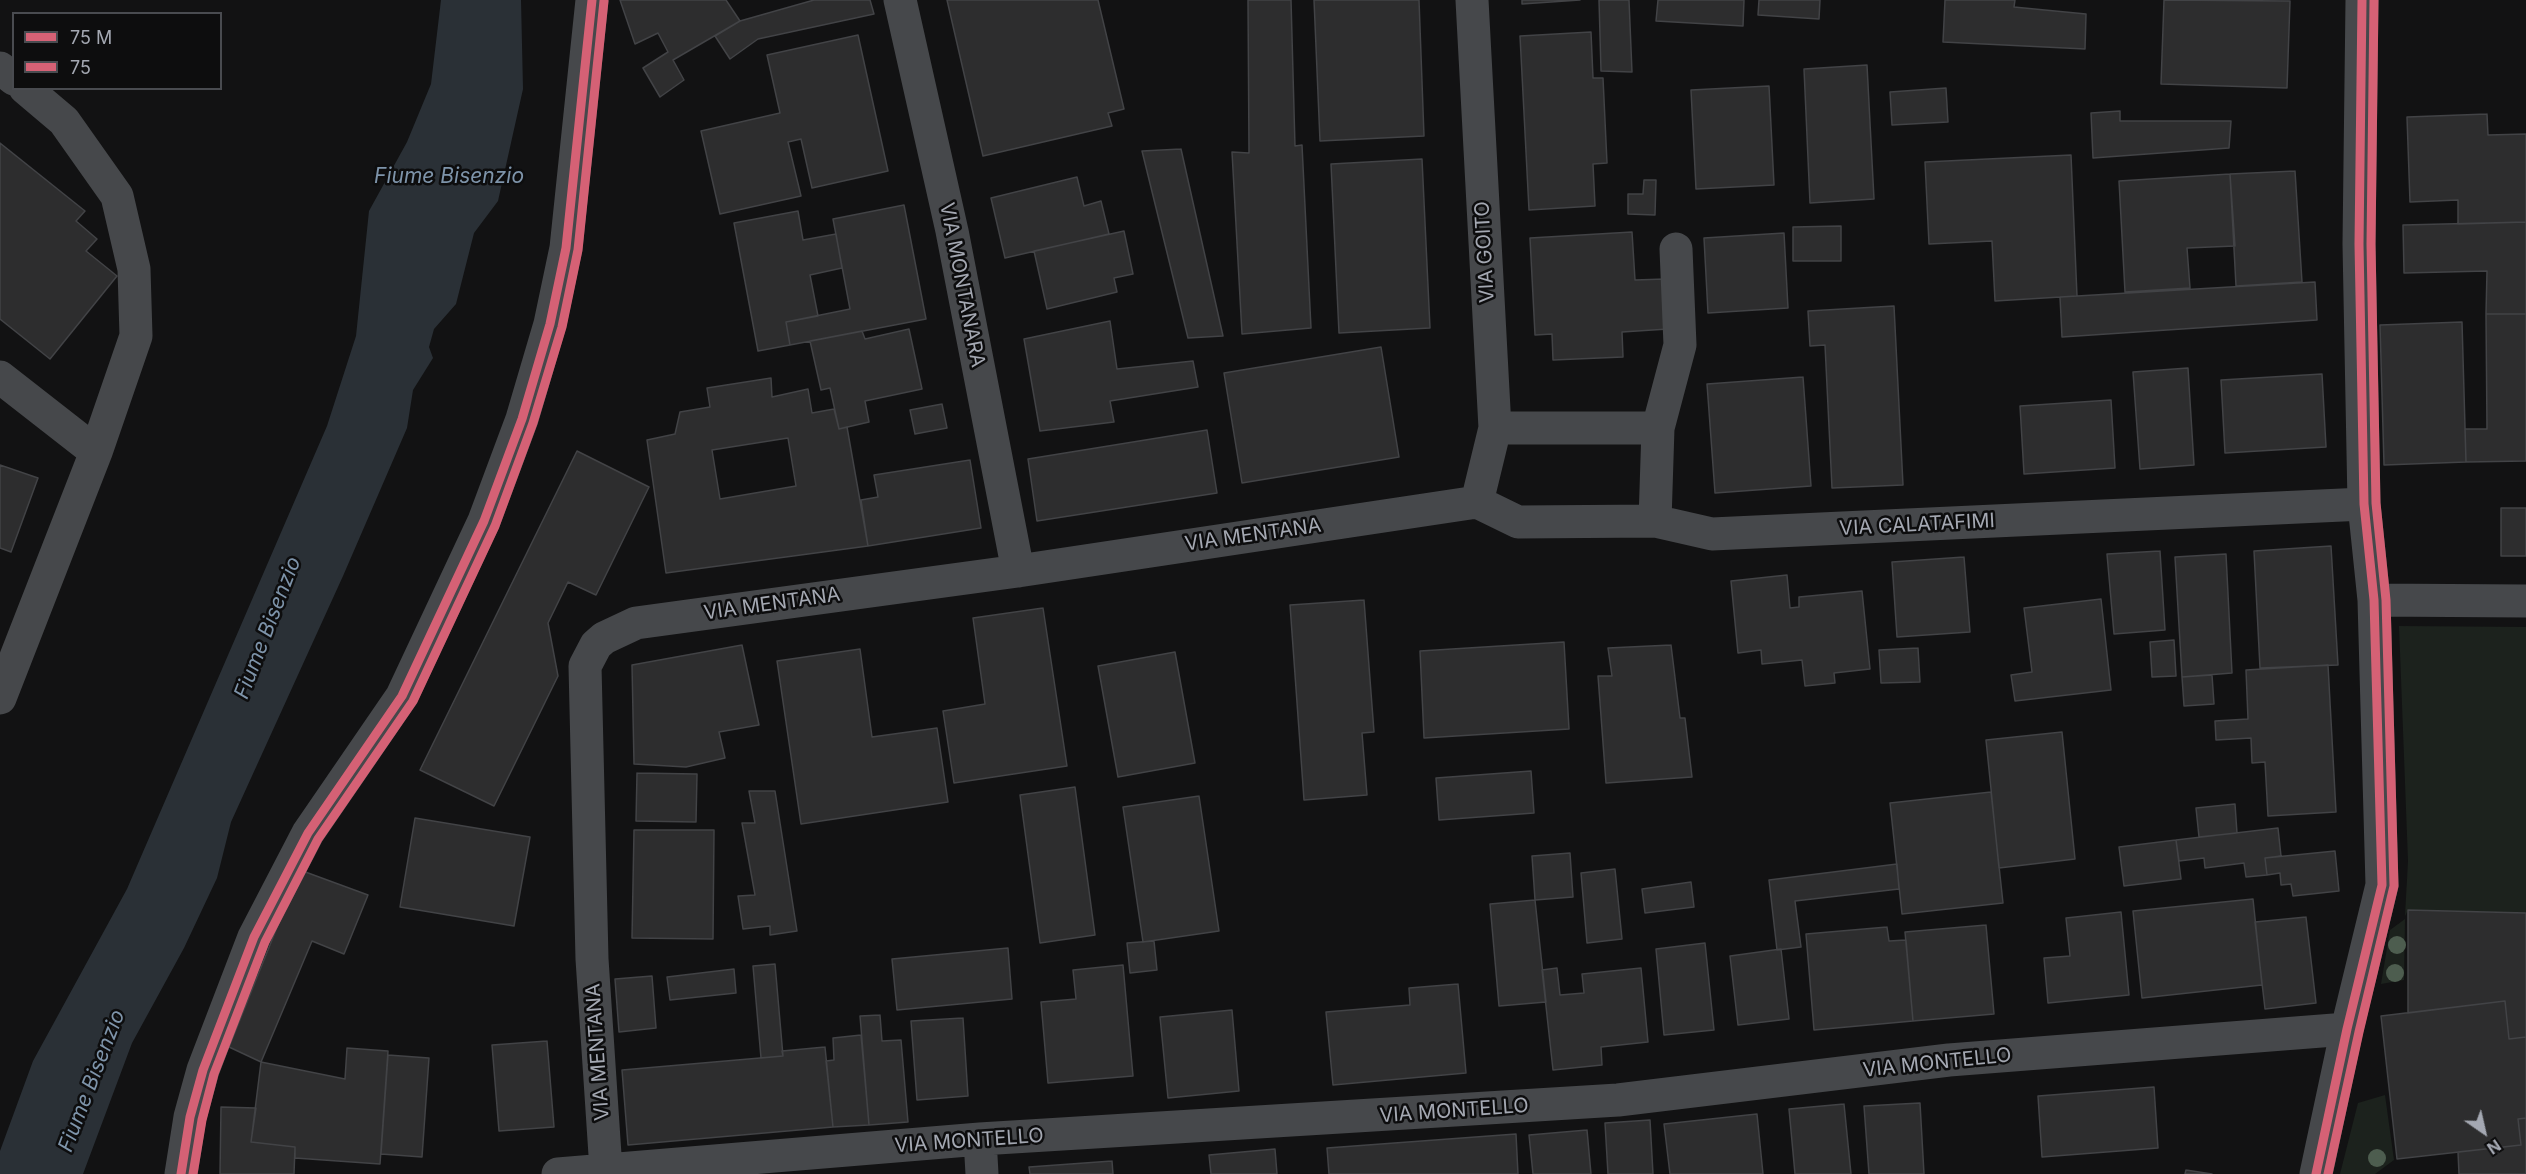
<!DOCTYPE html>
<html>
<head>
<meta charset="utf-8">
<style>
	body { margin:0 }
	#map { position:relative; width:2526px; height:1174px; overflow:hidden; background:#121213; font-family:Inter,sans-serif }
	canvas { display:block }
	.legend { position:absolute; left:12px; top:12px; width:210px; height:78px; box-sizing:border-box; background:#0d0d0e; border:2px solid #494b50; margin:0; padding:8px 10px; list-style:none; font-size:18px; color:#a4a8b2 }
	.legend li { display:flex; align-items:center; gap:12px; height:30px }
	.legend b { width:30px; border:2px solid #494b50 }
	.north { position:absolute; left:2454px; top:1102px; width:60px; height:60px; -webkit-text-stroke:4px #0d0d0e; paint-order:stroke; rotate:146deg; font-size:16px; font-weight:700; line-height:24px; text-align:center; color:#a4a8b2 }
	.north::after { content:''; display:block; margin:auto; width:21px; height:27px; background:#a4a8b2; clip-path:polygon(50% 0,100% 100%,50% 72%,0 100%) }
</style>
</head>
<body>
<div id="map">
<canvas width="2526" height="1174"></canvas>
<ul class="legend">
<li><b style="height:8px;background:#d56175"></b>75 M</li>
<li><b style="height:8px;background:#d56175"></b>75</li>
</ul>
<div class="north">N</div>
</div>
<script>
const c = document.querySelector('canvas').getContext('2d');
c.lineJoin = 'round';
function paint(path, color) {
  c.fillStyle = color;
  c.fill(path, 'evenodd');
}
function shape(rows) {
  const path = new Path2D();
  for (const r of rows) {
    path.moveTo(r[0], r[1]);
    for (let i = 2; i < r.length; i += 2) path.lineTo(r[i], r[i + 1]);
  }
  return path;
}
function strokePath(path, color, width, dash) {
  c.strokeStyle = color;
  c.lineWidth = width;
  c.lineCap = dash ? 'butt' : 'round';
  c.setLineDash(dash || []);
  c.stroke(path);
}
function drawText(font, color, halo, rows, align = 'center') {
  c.font = font + ' Inter,sans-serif';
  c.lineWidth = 5;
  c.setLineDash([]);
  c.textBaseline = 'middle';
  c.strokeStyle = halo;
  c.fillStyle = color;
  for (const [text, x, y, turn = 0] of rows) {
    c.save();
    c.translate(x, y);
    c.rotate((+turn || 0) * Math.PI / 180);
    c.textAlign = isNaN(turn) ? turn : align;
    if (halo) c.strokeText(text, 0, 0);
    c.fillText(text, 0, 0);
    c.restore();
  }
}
const green = shape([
	[2399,626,2526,627,2526,913,2408,910,2405,916,2408,861],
	[2405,919,2404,980,2381,984,2390,930],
	[2385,1095,2394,1160,2375,1174,2340,1174,2358,1103]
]);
const water = shape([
	[441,0,521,0,523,89,498,201,474,233,456,304,434,329,429,347,433,358,413,390,407,428,343,576,231,822,217,878,184,948,132,1043,83,1174,0,1174,0,1151,33,1061,127,889,327,426,356,336,369,211,407,142,431,84]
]);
const building = shape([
	[620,0,726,0,740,21,673,60,684,80,660,97,643,68,668,52,658,33,635,44,620,0],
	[814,0,870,0,874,14,758,39,730,59,715,36,740,21,814,0],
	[947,0,1098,0,1124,109,1108,113,1112,126,983,156,947,0],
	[1248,0,1291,0,1295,146,1302,145,1311,328,1242,334,1232,152,1249,153,1248,0],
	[1314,0,1419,0,1424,136,1320,141,1314,0],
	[1522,0,1580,0,1522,4,1522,0],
	[1599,0,1629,0,1632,72,1601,71,1599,0],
	[1658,0,1744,0,1743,26,1656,21,1658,0],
	[1759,0,1820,0,1819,19,1758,15,1759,0],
	[1945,0,2015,0,2014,7,2086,14,2085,49,1943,42,1945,0],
	[2164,0,2290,1,2287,88,2161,84,2164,0],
	[1591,32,1593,78,1603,78,1607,163,1593,164,1595,206,1529,210,1520,36,1591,32],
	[858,35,888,171,812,188,801,139,788,142,801,196,720,214,701,131,780,113,767,55,858,35],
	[1867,65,1874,199,1810,203,1804,69,1867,65],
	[1769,86,1774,185,1696,189,1691,90,1769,86],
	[1946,88,1948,122,1892,125,1890,92,1946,88],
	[2120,111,2120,121,2231,121,2229,148,2093,158,2091,113,2120,111],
	[2487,114,2488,135,2526,134,2526,222,2458,224,2458,200,2410,202,2407,117,2487,114],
	[0,143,85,211,76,221,97,239,86,251,117,276,50,359,0,319,0,143],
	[1181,149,1223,336,1188,338,1142,151,1181,149],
	[2071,155,2077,296,1995,301,1992,241,1929,244,1925,162,2071,155],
	[1422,159,1430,328,1339,333,1331,164,1422,159],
	[2295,171,2302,282,2236,286,2230,174,2295,171],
	[2230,174,2235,246,2187,248,2190,288,2125,292,2119,181,2230,174],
	[1077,177,1084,206,1101,201,1109,234,1005,258,991,198,1077,177],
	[1644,180,1656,180,1655,215,1628,214,1628,194,1643,194,1644,180],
	[904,205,926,319,790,345,786,322,850,309,833,219,904,205],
	[798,211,803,240,836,234,842,268,810,275,818,316,786,322,790,345,758,351,734,223,798,211],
	[2526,222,2526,314,2486,314,2487,271,2404,273,2403,225,2526,222],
	[1841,226,1841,261,1793,261,1793,227,1841,226],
	[1124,231,1133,274,1114,278,1117,292,1047,309,1034,251,1124,231],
	[1632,232,1635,280,1665,279,1668,329,1622,332,1623,357,1553,360,1552,334,1535,335,1530,238,1632,232],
	[1784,233,1788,308,1708,313,1704,238,1784,233],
	[2315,282,2317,320,2062,337,2060,297,2315,282],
	[1894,306,1903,485,1832,488,1825,345,1810,346,1808,311,1894,306],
	[2486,314,2526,314,2526,461,2466,462,2465,429,2487,429,2486,314],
	[1110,321,1117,369,1193,361,1198,387,1110,401,1114,422,1040,431,1024,339,1110,321],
	[2462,322,2466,462,2384,465,2380,325,2462,322],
	[909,329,922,389,865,401,869,422,839,429,830,388,821,390,810,341,862,331,865,339,909,329],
	[1381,347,1399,457,1242,483,1224,373,1381,347],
	[2188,368,2194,465,2140,469,2133,372,2188,368],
	[2322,374,2326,447,2225,453,2221,380,2322,374],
	[1803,377,1811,486,1715,493,1707,384,1803,377],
	[771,378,772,397,808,389,812,413,834,409,839,429,847,427,868,546,666,573,647,440,675,434,680,412,710,407,707,388,771,378],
	[788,438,796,486,720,499,712,450,788,438],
	[2111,400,2115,468,2024,474,2020,406,2111,400],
	[942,404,947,428,915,434,910,410,942,404],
	[1207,430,1217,493,1037,521,1028,459,1207,430],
	[577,451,649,487,596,595,568,582,548,623,558,676,494,806,420,770,577,451],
	[970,460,981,528,868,546,861,500,878,497,874,475,970,460],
	[0,465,38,478,11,552,0,548,0,465],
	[2501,508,2526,508,2526,556,2501,556,2501,508],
	[2331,546,2338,665,2260,668,2254,551,2331,546],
	[2160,551,2165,630,2114,634,2107,554,2160,551],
	[2226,554,2232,673,2182,677,2175,557,2226,554],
	[1964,557,1970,632,1897,637,1892,562,1964,557],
	[1787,575,1790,608,1799,607,1799,597,1862,591,1870,669,1834,673,1835,683,1805,686,1802,660,1762,664,1761,650,1738,653,1731,581,1787,575],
	[2101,599,2111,690,2015,701,2011,675,2032,672,2024,608,2101,599],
	[1364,600,1374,732,1362,733,1367,795,1304,800,1290,605,1364,600],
	[1043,608,1067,766,954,783,943,711,985,704,973,618,1043,608],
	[2174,640,2176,676,2152,677,2150,642,2174,640],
	[1564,642,1569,729,1424,738,1420,651,1564,642],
	[742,645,759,725,719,732,725,758,686,767,634,764,632,665,742,645],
	[1671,645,1680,718,1685,718,1692,777,1606,783,1598,676,1612,676,1608,648,1671,645],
	[1918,648,1920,682,1881,683,1879,650,1918,648],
	[860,649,872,737,937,728,948,802,801,824,777,661,860,649],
	[1175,652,1195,763,1118,777,1098,666,1175,652],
	[2328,665,2336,812,2268,816,2265,762,2252,763,2251,738,2216,740,2215,721,2248,719,2246,670,2328,665],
	[2212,675,2214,704,2184,706,2182,677,2212,675],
	[2062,732,2075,859,1999,868,1986,740,2062,732],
	[1531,771,1534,813,1439,820,1436,778,1531,771],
	[637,773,697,774,696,822,636,821,637,773],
	[1075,787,1095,935,1040,943,1020,795,1075,787],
	[749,791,775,791,797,931,770,935,770,926,743,929,738,896,755,895,742,823,755,823,749,791],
	[1991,792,2003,903,1902,914,1890,803,1991,792],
	[1199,796,1219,931,1143,942,1123,807,1199,796],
	[2235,804,2237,833,2199,837,2196,808,2235,804],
	[415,818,530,837,514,926,400,907,415,818],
	[2278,828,2281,856,2265,858,2267,875,2246,877,2244,863,2205,868,2204,858,2179,861,2176,840,2278,828],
	[634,830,714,830,713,939,632,938,634,830],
	[2176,840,2181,879,2124,886,2119,847,2176,840],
	[2335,851,2339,891,2293,896,2291,884,2281,885,2280,873,2267,875,2265,858,2335,851],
	[1570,853,1573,897,1535,900,1532,856,1570,853],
	[1897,864,1899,889,1795,901,1801,947,1777,950,1769,880,1897,864],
	[1615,869,1622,939,1587,943,1581,873,1615,869],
	[300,870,368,895,344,954,312,941,261,1062,229,1047,300,870],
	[1691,882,1694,907,1645,913,1642,889,1691,882],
	[2253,899,2262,985,2142,998,2133,911,2253,899],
	[1535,900,1546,1002,1499,1006,1490,904,1535,900],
	[2408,910,2526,913,2526,1037,2509,1039,2505,1001,2408,1013,2408,910],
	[2121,912,2129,995,2048,1003,2044,958,2070,956,2066,918,2121,912],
	[2306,917,2316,1003,2265,1009,2255,922,2306,917],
	[1986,925,1994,1014,1913,1021,1905,932,1986,925],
	[1887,927,1889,941,1906,940,1913,1021,1814,1030,1806,934,1887,927],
	[1154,941,1157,970,1130,973,1127,943,1154,941],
	[1705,943,1714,1030,1664,1035,1656,949,1705,943],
	[1008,948,1012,999,897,1010,892,959,1008,948],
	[1781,949,1789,1019,1738,1025,1730,956,1781,949],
	[775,964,783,1056,761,1058,753,966,775,964],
	[1123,965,1133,1076,1048,1083,1041,1002,1076,999,1073,970,1123,965],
	[1557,968,1560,995,1584,993,1582,974,1641,968,1648,1042,1601,1047,1602,1065,1553,1070,1542,970,1557,968],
	[734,969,736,993,670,1000,667,977,734,969],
	[652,976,656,1028,619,1032,615,979,652,976],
	[1458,984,1466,1073,1333,1085,1326,1012,1410,1005,1409,988,1458,984],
	[2505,1001,2509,1039,2526,1037,2526,1118,2518,1119,2521,1145,2397,1159,2381,1016,2505,1001],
	[1232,1010,1239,1091,1168,1098,1160,1017,1232,1010],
	[880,1015,882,1041,901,1040,908,1122,869,1125,860,1016,880,1015],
	[963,1018,968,1096,917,1100,911,1021,963,1018],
	[861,1035,869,1125,833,1127,826,1061,834,1060,833,1038,861,1035],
	[547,1041,554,1127,499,1131,492,1045,547,1041],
	[825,1047,833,1127,628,1145,622,1070,783,1056,782,1051,825,1047],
	[347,1048,388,1051,380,1164,295,1158,295,1147,251,1142,261,1062,345,1079,347,1048],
	[388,1055,429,1058,422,1157,381,1154,388,1055],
	[2154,1087,2158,1148,2042,1157,2038,1096,2154,1087],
	[1920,1103,1924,1174,1869,1174,1864,1106,1920,1103],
	[1844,1104,1851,1174,1795,1174,1789,1109,1844,1104],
	[221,1107,256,1108,251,1142,295,1147,294,1174,220,1174,221,1107],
	[1757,1114,1763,1174,1670,1174,1664,1124,1757,1114],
	[2526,1118,2526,1174,2459,1174,2458,1152,2521,1145,2518,1119,2526,1118],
	[1650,1120,1653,1174,1608,1174,1605,1123,1650,1120],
	[1587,1130,1591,1174,1533,1174,1529,1135,1587,1130],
	[1516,1134,1518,1174,1329,1174,1327,1148,1516,1134],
	[1275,1149,1277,1174,1211,1174,1209,1155,1275,1149],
	[1112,1161,1113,1174,1030,1174,1029,1167,1112,1161],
	[2186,1170,2212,1174,2185,1174,2186,1170]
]);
const minor = shape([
	[900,0,952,231,1018,571],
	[1472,0,1495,428,1477,502],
	[0,68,14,79],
	[0,377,96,452],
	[1495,428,1658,428,1655,521],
	[1658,428,1680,345,1676,249],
	[1477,502,1518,522,1655,521,1712,534,2364,504],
	[2374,600,2526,601],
	[0,698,96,452,136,336,134,269,117,196,64,121,25,88],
	[980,1139,982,1174],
	[181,1174,190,1117,203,1070,254,937,308,833,402,696,484,521,522,419,550,324,566,248,592,0],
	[558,1174,980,1139,1618,1100,1949,1060,2347,1029],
	[608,1174,606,1170,592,959,585,666,596,645,604,638,636,623,1018,571,1477,502],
	[2316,1174,2347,1029,2382,885,2374,600,2364,504,2359,244,2362,0]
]);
const bus1 = shape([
	[181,1174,190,1117,203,1070,254,937,308,833,402,696,484,521,522,419,550,324,566,248,592,0],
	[2316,1174,2347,1029,2382,885,2374,600,2364,504,2359,244,2362,0]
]);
const bus2 = shape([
	[193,1174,202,1120,214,1074,265,942,318,839,413,701,495,526,533,423,562,327,578,250,604,1],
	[2328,1174,2359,1032,2394,886,2386,600,2376,503,2371,244,2374,0]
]);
const trees = [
	[2397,945],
	[2395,973],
	[2377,1158]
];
const streetNames = [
	["VIA GOITO",1485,252,-93],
	["VIA MONTANARA",962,285,79],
	["VIA CALATAFIMI",1917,525,-3],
	["VIA MENTANA",1253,535,-8],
	["VIA MENTANA",772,604,-8],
	["VIA MENTANA",598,1052,-94],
	["VIA MONTELLO",1937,1063,-6],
	["VIA MONTELLO",1454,1111,-4],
	["VIA MONTELLO",969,1141,-4]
];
const waterNames = [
	["Fiume Bisenzio",449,177],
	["Fiume Bisenzio",268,628,-69],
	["Fiume Bisenzio",92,1081,-69]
];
paint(green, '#1c221d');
paint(water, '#2a3036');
paint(building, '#2d2d2e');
strokePath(building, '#424346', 1.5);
strokePath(minor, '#46484b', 33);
strokePath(bus1, '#d56175', 9);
strokePath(bus2, '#d56175', 9);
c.fillStyle = '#4d5d4f';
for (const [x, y] of trees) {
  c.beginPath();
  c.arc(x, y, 9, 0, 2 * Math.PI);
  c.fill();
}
drawText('20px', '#a4a8b2', '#0d0d0e', streetNames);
drawText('italic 21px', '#7e94aa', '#0d0d0e', waterNames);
</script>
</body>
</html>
